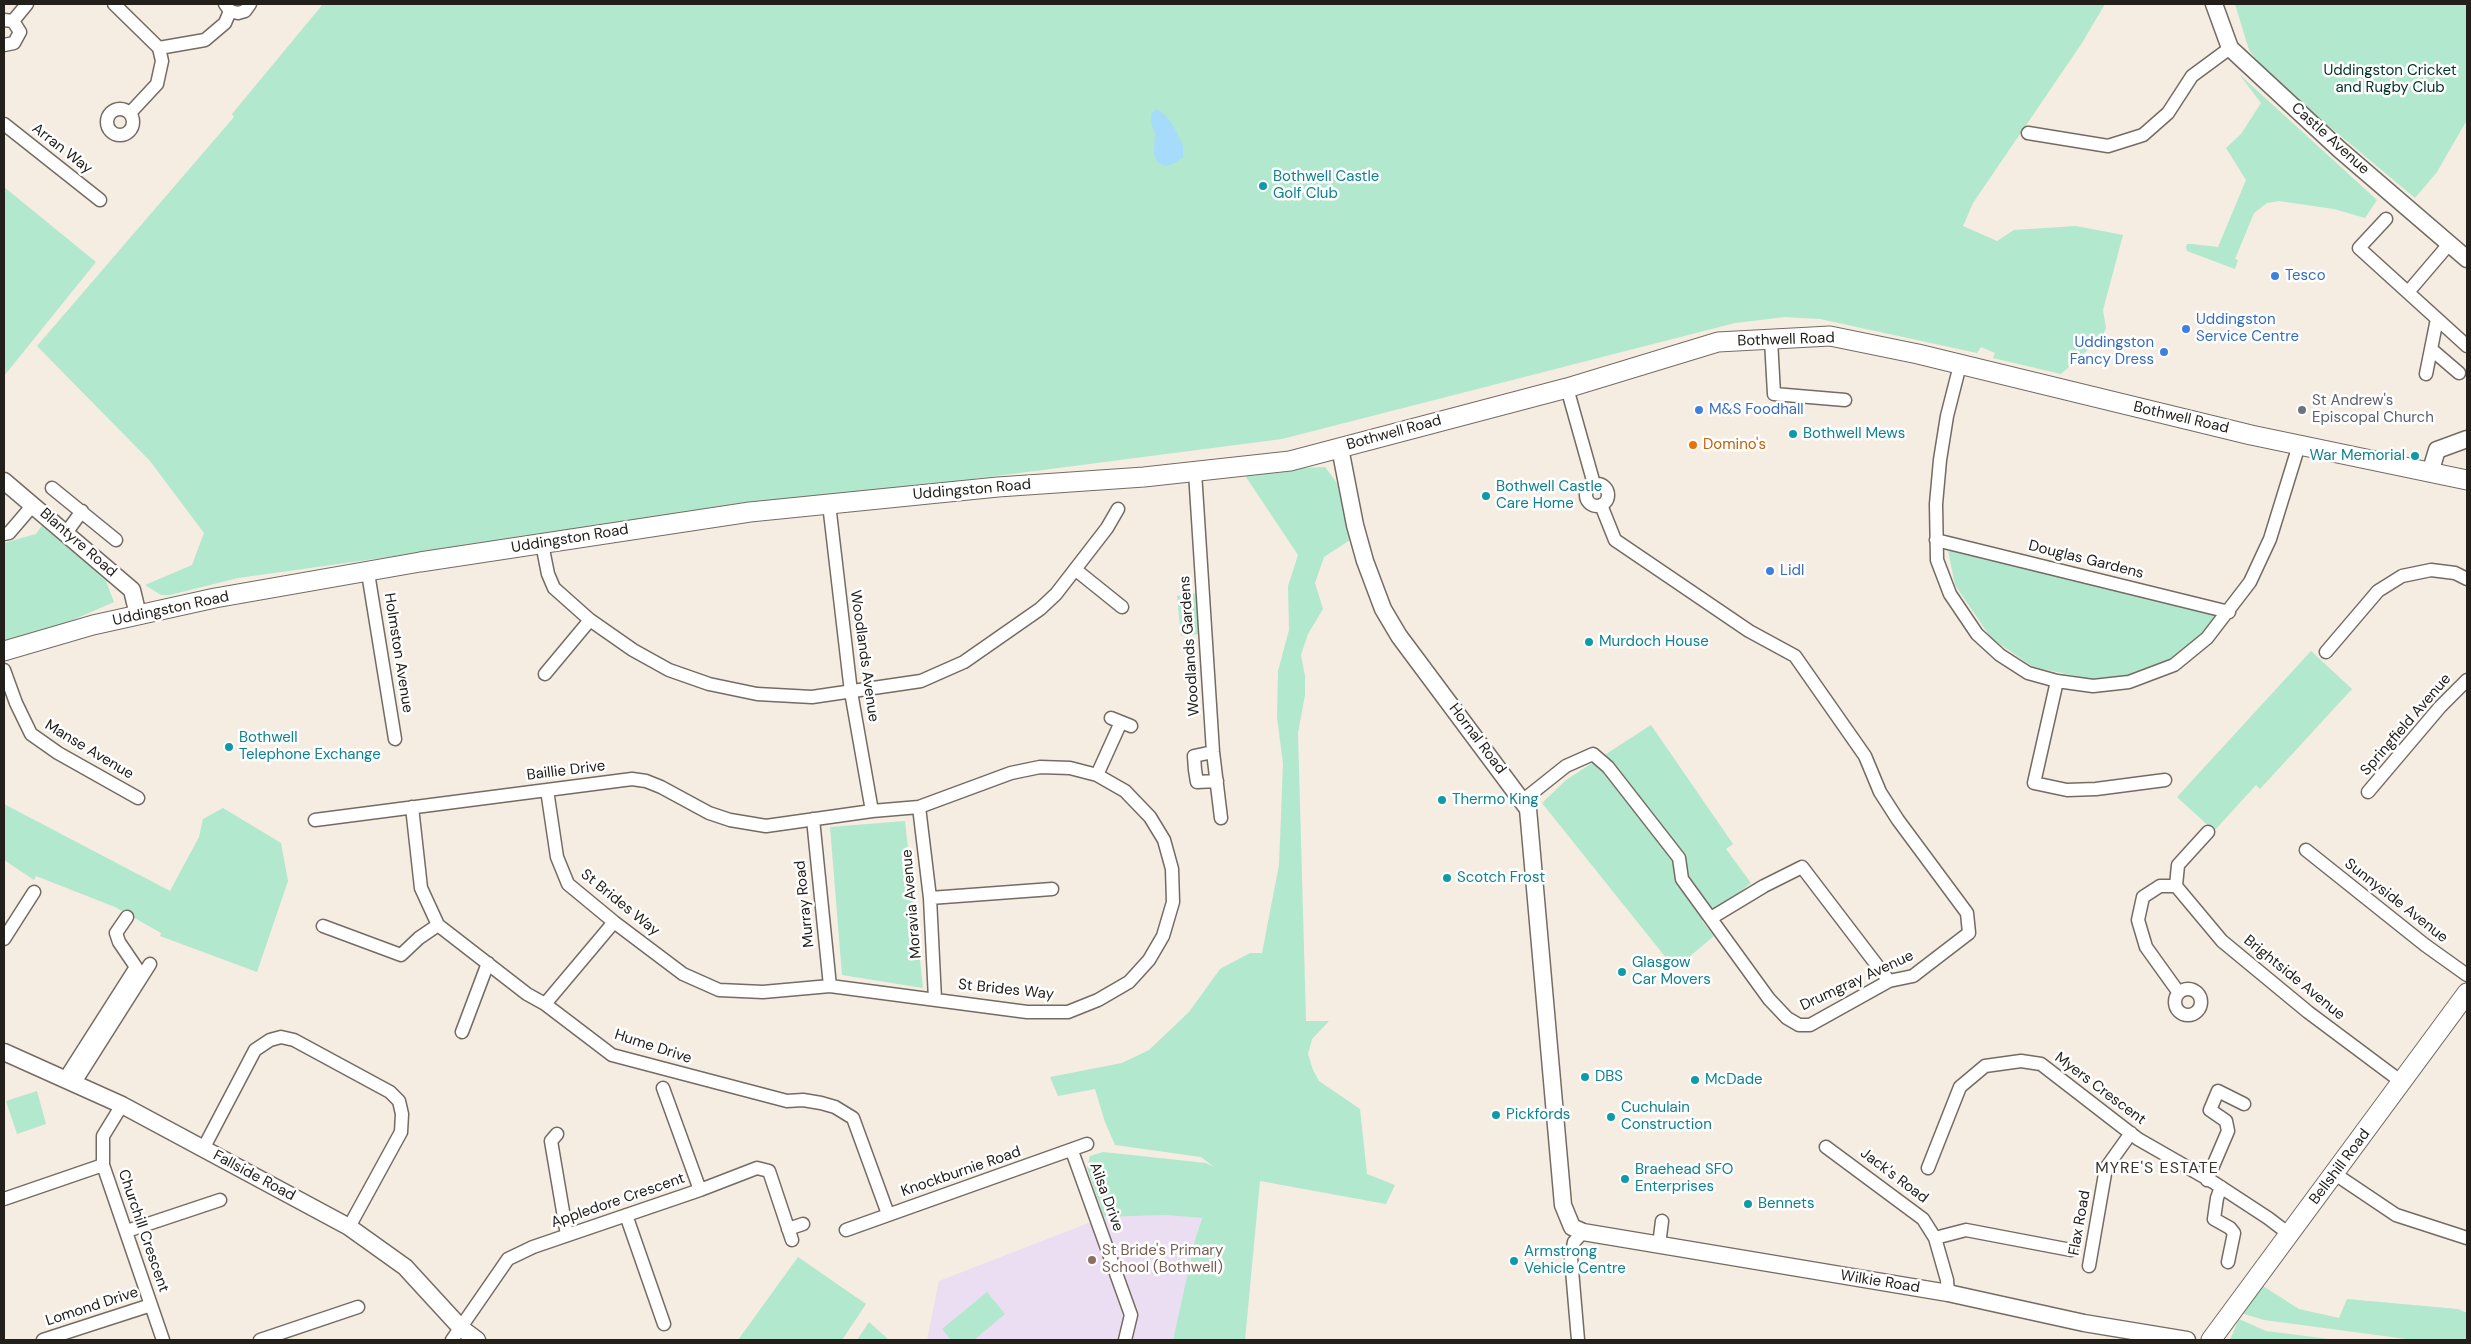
<!DOCTYPE html>
<html>
<head>
<meta charset="utf-8">
<style>
	body { margin:0 }
	#map { position:relative; width:2471px; height:1344px; overflow:hidden; background:#f5ece2; font-family:"DM Sans",sans-serif }
	canvas { display:block }
	.frame { position:absolute; inset:0; border:5px solid #23201c; pointer-events:none }
</style>
</head>
<body>
<div id="map">
<canvas width="2471" height="1344"></canvas>
<div class="frame"></div>
</div>
<script>
const c = document.querySelector('canvas').getContext('2d');
c.lineJoin = 'round';
function paint(path, color) {
  c.fillStyle = color;
  c.fill(path, 'evenodd');
}
function shape(rows) {
  const path = new Path2D();
  for (const r of rows) {
    if (r.length === 3) {
      path.moveTo(r[0] + r[2], r[1]);
      path.arc(r[0], r[1], r[2], 0, 2 * Math.PI);
      continue;
    }
    path.moveTo(r[0], r[1]);
    for (let i = 2; i < r.length; i += 2) path.lineTo(r[i], r[i + 1]);
  }
  return path;
}
function strokePath(path, color, width, dash) {
  c.strokeStyle = color;
  c.lineWidth = width;
  c.lineCap = dash ? 'butt' : 'round';
  c.setLineDash(dash || []);
  c.stroke(path);
}
function drawText(font, color, halo, rows, align = 'center') {
  c.font = font + ' "DM Sans",sans-serif';
  c.lineWidth = 5;
  c.setLineDash([]);
  c.textBaseline = 'middle';
  c.strokeStyle = halo;
  c.fillStyle = color;
  for (const [text, x, y, turn = 0] of rows) {
    c.save();
    c.translate(x, y);
    c.rotate((+turn || 0) * Math.PI / 180);
    c.textAlign = isNaN(turn) ? turn : align;
    if (halo) c.strokeText(text, 0, 0);
    c.fillText(text, 0, 0);
    c.restore();
  }
}
const education = shape([
	[1166,1215,1202,1218,1195,1240,1173,1340,927,1340,939,1281,1104,1217]
]);
const green = shape([
	[323,4,2105,4,2082,43,1973,203,1963,226,1997,241,2014,230,2076,226,2123,235,2103,310,2106,328,2102,337,2061,374,1993,358,1995,353,1981,347,1977,353,1820,319,1785,317,1735,323,1282,439,618,525,238,578,170,595,161,595,145,585,192,565,204,533,150,461,37,346,234,117,232,114],
	[2235,4,2467,4,2467,120,2437,172,2415,198,2269,76,2249,50],
	[2239,74,2377,200,2365,218,2334,209,2279,201,2267,203,2254,213,2235,259,2238,260,2235,269,2187,251,2186,248,2187,244,2192,244,2218,247,2246,180,2226,148,2241,134,2261,103],
	[4,187,96,262,4,376],
	[1325,467,1337,483,1350,540,1324,557,1315,583,1323,609,1308,634,1301,655,1305,676,1305,695,1298,733,1306,1021,1329,1021,1312,1039,1308,1054,1313,1070,1319,1081,1360,1109,1367,1174,1395,1185,1386,1204,1260,1181,1245,1340,1173,1340,1195,1240,1202,1218,1166,1215,1104,1217,1087,1168,1090,1156,1103,1152,1206,1163,1214,1167,1201,1157,1115,1145,1105,1122,1095,1089,1058,1096,1050,1077,1122,1063,1149,1050,1189,1012,1220,969,1250,953,1262,953,1279,865,1283,764,1277,717,1278,671,1289,630,1288,586,1298,555,1242,471],
	[43,524,106,581,114,602,59,626,4,644,4,543,36,534],
	[1948,550,2217,615,2205,634,2171,660,2133,676,2094,680,2033,667,1991,638,1955,585],
	[1196,593,1200,634,1181,636,1177,596],
	[2311,651,2352,689,2260,789,2256,785,2214,831,2177,797],
	[1651,725,1733,844,1726,849,1751,883,1702,921,1714,936,1675,969,1542,803,1566,780],
	[4,804,170,891,199,837,203,819,223,808,281,843,288,881,257,972,160,936,161,933,115,907,36,876,34,880,4,860],
	[905,821,923,988,842,975,830,827],
	[37,1091,46,1124,17,1134,6,1101],
	[798,1257,866,1304,842,1340,738,1340],
	[2263,1286,2299,1309,2339,1318,2347,1299,2458,1309,2467,1313,2467,1340,2414,1340,2264,1320,2241,1313],
	[987,1292,1005,1314,974,1340,951,1340,942,1329],
	[2239,1319,2266,1331,2337,1340,2230,1340],
	[869,1322,889,1340,857,1340]
]);
const water = shape([
	[1156,109,1164,114,1173,125,1183,146,1183,157,1173,164,1165,166,1158,163,1154,155,1155,132,1151,123,1151,114]
]);
const minor = shape([
	[114,4,159,48],
	[225,4,230,11,238,13,245,11,250,4],
	[4,20,13,21,20,32,14,43,4,45],
	[13,21,27,4],
	[120,122,13],
	[130,113,157,84,162,61,159,48,205,40,225,23,230,11],
	[4,124,100,200],
	[2028,133,2108,146,2143,135,2168,113,2192,76,2230,48],
	[2386,219,2359,248,2467,346],
	[2409,291,2450,243],
	[1771,340,1774,394,1845,400],
	[2431,349,2459,373],
	[1960,365,1947,416,1940,460,1936,504,1937,560,1950,594,1977,634,2000,655,2028,673,2057,681,2093,686,2129,682,2174,665,2207,638,2250,582,2270,539,2299,445],
	[2426,374,2437,319],
	[1567,388,1594,484],
	[1195,472,1213,752,1221,818],
	[1597,495,11],
	[52,488,116,540],
	[829,504,851,692,872,811],
	[66,533,82,511],
	[4,534,9,533,33,505],
	[1936,540,2229,612],
	[542,544,548,574,554,588,590,620,633,650,669,670,709,684,757,694,812,697,921,681,964,662,1040,609,1056,594,1107,528,1118,509],
	[1076,570,1122,607],
	[368,573,395,739],
	[2326,652,2378,591,2402,576,2431,570,2455,573,2467,579],
	[4,670,16,703,31,734,58,753,138,798],
	[545,674,590,620],
	[2057,681,2034,783,2067,790,2096,789,2165,780],
	[1111,718,1131,726],
	[1213,752,1194,756,1195,770,1197,782,1217,781],
	[1097,775,1121,722],
	[2368,792,2440,707,2467,680],
	[1522,801,1566,766,1593,754,1608,767,1679,858,1682,879,1769,999,1787,1018,1799,1025,1810,1025,1889,981,1913,976,1969,933,1967,913,1898,820,1880,792,1865,756,1795,656,1749,631,1615,540,1601,505],
	[412,807,421,888,438,925,527,994,545,1004,612,1055,787,1101,803,1100,821,1103,835,1107,853,1118,888,1214],
	[919,807,930,898,935,999],
	[813,819,830,986],
	[315,820,632,779,646,781,661,787,709,813,730,820,766,826,872,811,919,807,1011,773,1040,767,1070,768,1097,775,1125,791,1150,817,1164,840,1172,869,1173,902,1163,936,1149,960,1129,982,1098,1000,1068,1012,1027,1012,830,986,763,992,719,990,683,974,614,922,568,884,557,857,547,790],
	[2306,850,2425,945,2467,975],
	[2176,886,2178,865,2208,832],
	[930,898,1052,889],
	[1711,918,1764,886,1802,867,1889,981],
	[323,926,401,955,419,938,438,925],
	[4,939,34,892],
	[2188,1002,13],
	[2179,993,2146,947,2138,920,2143,897,2160,886,2176,886,2222,941,2308,1012,2403,1083],
	[545,1004,614,922],
	[462,1032,488,963],
	[64,1080,136,967,119,942,116,933,127,917],
	[74,1084,150,964],
	[663,1088,700,1190],
	[122,1105,103,1136,103,1165,163,1340],
	[557,1134,551,1141,567,1235],
	[1826,1147,1923,1219,1935,1238],
	[203,1149,255,1050,270,1040,281,1037,294,1040,390,1092,399,1101,402,1114,401,1132,349,1227],
	[1072,1151,1131,1315,1125,1340],
	[1928,1168,1960,1087,1985,1066,2021,1061,2041,1064,2138,1139,2213,1182,2268,1218,2289,1234],
	[2335,1174,2396,1215,2467,1238],
	[2207,1180,2228,1131,2226,1121,2210,1110,2218,1091,2244,1104],
	[2221,1187,2217,1198,2214,1219,2230,1228,2234,1233,2228,1262],
	[4,1199,103,1165],
	[626,1215,664,1324],
	[788,1229,803,1224],
	[846,1230,1087,1144],
	[127,1231,220,1200],
	[1659,1245,1662,1221],
	[2089,1266,2106,1168,2131,1133],
	[1948,1293,1947,1280,1935,1238,1966,1230,2071,1250],
	[43,1340,151,1305],
	[260,1340,358,1307],
	[452,1340,508,1259,533,1247,700,1190,757,1168,769,1171,792,1240],
	[1578,1340,1571,1258,1574,1242,1583,1232]
]);
const tertiary = shape([
	[2214,4,2230,48,2339,149,2467,259],
	[1340,448,1355,525,1365,561,1383,609,1399,636,1528,809,1563,1205,1572,1227,1583,1232,1948,1293,2084,1323,2187,1340],
	[2430,473,2437,450,2467,439],
	[4,481,132,590,138,615],
	[4,1052,122,1105,349,1227,405,1267,461,1328,477,1340]
]);
const secondary = shape([
	[4,651,93,625,215,598,420,562,750,512,998,487,1144,477,1290,461,1567,388,1718,342,1830,336,1918,354,2251,435,2467,480],
	[2211,1340,2467,993]
]);
const markers = [
	[1263,186,5,"#0f9aa8"],
	[2275,276,5,"#3f7fe0"],
	[2186,329,5,"#3f7fe0"],
	[2164,352,5,"#3f7fe0"],
	[1699,410,5,"#3f7fe0"],
	[2302,410,5,"#6b7280"],
	[1793,434,5,"#0f9aa8"],
	[1693,445,5,"#e8710a"],
	[2415,456,5,"#0f9aa8"],
	[1486,496,5,"#0f9aa8"],
	[1770,571,5,"#3f7fe0"],
	[1589,642,5,"#0f9aa8"],
	[229,747,5,"#0f9aa8"],
	[1442,800,5,"#0f9aa8"],
	[1447,878,5,"#0f9aa8"],
	[1622,972,5,"#0f9aa8"],
	[1585,1077,5,"#0f9aa8"],
	[1695,1080,5,"#0f9aa8"],
	[1496,1115,5,"#0f9aa8"],
	[1611,1117,5,"#0f9aa8"],
	[1625,1179,5,"#0f9aa8"],
	[1748,1204,5,"#0f9aa8"],
	[1092,1260,5,"#8d6e63"],
	[1514,1261,5,"#0f9aa8"]
];
const parkNames = [
	["Uddingston Cricket",2390,71],
	["and Rugby Club",2390,88]
];
const streetNames = [
	["Castle Avenue",2330,139,42],
	["Arran Way",62,149,38],
	["Bothwell Road",1786,340,-2],
	["Bothwell Road",2181,418,13],
	["Bothwell Road",1394,433,-15],
	["Uddingston Road",972,490,-5],
	["Uddingston Road",570,539,-9],
	["Blantyre Road",78,543,41],
	["Douglas Gardens",2086,560,14],
	["Uddingston Road",171,609,-12],
	["Woodlands Gardens",1190,646,-94],
	["Holmston Avenue",398,653,81],
	["Woodlands Avenue",864,656,82],
	["Springfield Avenue",2406,725,-49],
	["Hornal Road",1477,739,53],
	["Manse Avenue",89,750,31],
	["Baillie Drive",566,771,-7],
	["Sunnyside Avenue",2396,901,38],
	["St Brides Way",620,903,39],
	["Murray Road",805,904,-96],
	["Moravia Avenue",912,904,-95],
	["Brightside Avenue",2294,978,39],
	["Drumgray Avenue",1857,981,-25],
	["St Brides Way",1006,990,6],
	["Hume Drive",653,1047,18],
	["Myers Crescent",2100,1089,37],
	["Bellshill Road",2340,1167,-53],
	["Knockburnie Road",961,1172,-19],
	["Fallside Road",254,1176,28],
	["Jack's Road",1894,1176,37],
	["Ailsa Drive",1106,1197,70],
	["Appledore Crescent",618,1201,-19],
	["Flax Road",2080,1223,-80],
	["Churchill Crescent",143,1231,71],
	["Wilkie Road",1880,1282,9],
	["Lomond Drive",92,1307,-18]
];
const cultureNames = [
	["Bothwell Castle",1273,177],
	["Golf Club",1273,194],
	["Bothwell Mews",1803,434],
	["War Memorial",2405,456,"right"],
	["Bothwell Castle",1496,487],
	["Care Home",1496,504],
	["Murdoch House",1599,642],
	["Bothwell",239,738],
	["Telephone Exchange",239,755],
	["Thermo King",1452,800],
	["Scotch Frost",1457,878],
	["Glasgow",1632,963],
	["Car Movers",1632,980],
	["DBS",1595,1077],
	["McDade",1705,1080],
	["Cuchulain",1621,1108],
	["Construction",1621,1125],
	["Pickfords",1506,1115],
	["Braehead SFO",1635,1170],
	["Enterprises",1635,1187],
	["Bennets",1758,1204],
	["Armstrong",1524,1252],
	["Vehicle Centre",1524,1269]
];
const shopNames = [
	["Tesco",2285,276],
	["Uddingston",2196,320],
	["Service Centre",2196,337],
	["Uddingston",2154,343,"right"],
	["Fancy Dress",2154,360,"right"],
	["M&S Foodhall",1709,410],
	["Lidl",1780,571]
];
const worshipNames = [
	["St Andrew's",2312,401],
	["Episcopal Church",2312,418]
];
const foodNames = [
	["Domino's",1703,445]
];
const educationNames = [
	["St Bride's Primary",1102,1251],
	["School (Bothwell)",1102,1268]
];
const neighbourhoodNames = [
	["MYRE'S ESTATE",2157,1169]
];
paint(education, '#ebdef2');
paint(green, '#b2e8ce');
paint(water, '#a6dbfb');
strokePath(minor, '#746b63', 15);
strokePath(tertiary, '#746b63', 19);
strokePath(secondary, '#746b63', 21);
strokePath(minor, '#fff', 12);
strokePath(tertiary, '#fff', 16);
strokePath(secondary, '#fff', 19);
for (const [x, y, r, color] of markers) {
  const dot = new Path2D();
  dot.arc(x, y, r, 0, 2 * Math.PI);
  c.fillStyle = color;
  c.fill(dot);
  strokePath(dot, '#fff', 2);
}
drawText('15px', '#023423', '#fff', parkNames);
drawText('15px', '#23201c', '#fff', streetNames);
drawText('15px', '#0d838f', '#fff', cultureNames, 'left');
drawText('15px', '#366cbe', '#fff', shopNames, 'left');
drawText('15px', '#5b616d', '#fff', worshipNames, 'left');
drawText('15px', '#c56008', '#fff', foodNames, 'left');
drawText('15px', '#785e54', '#fff', educationNames, 'left');
c.letterSpacing = '1px';
drawText('16px', '#3b342c', '#fff', neighbourhoodNames);
c.letterSpacing = '0px';
</script>
</body>
</html>
